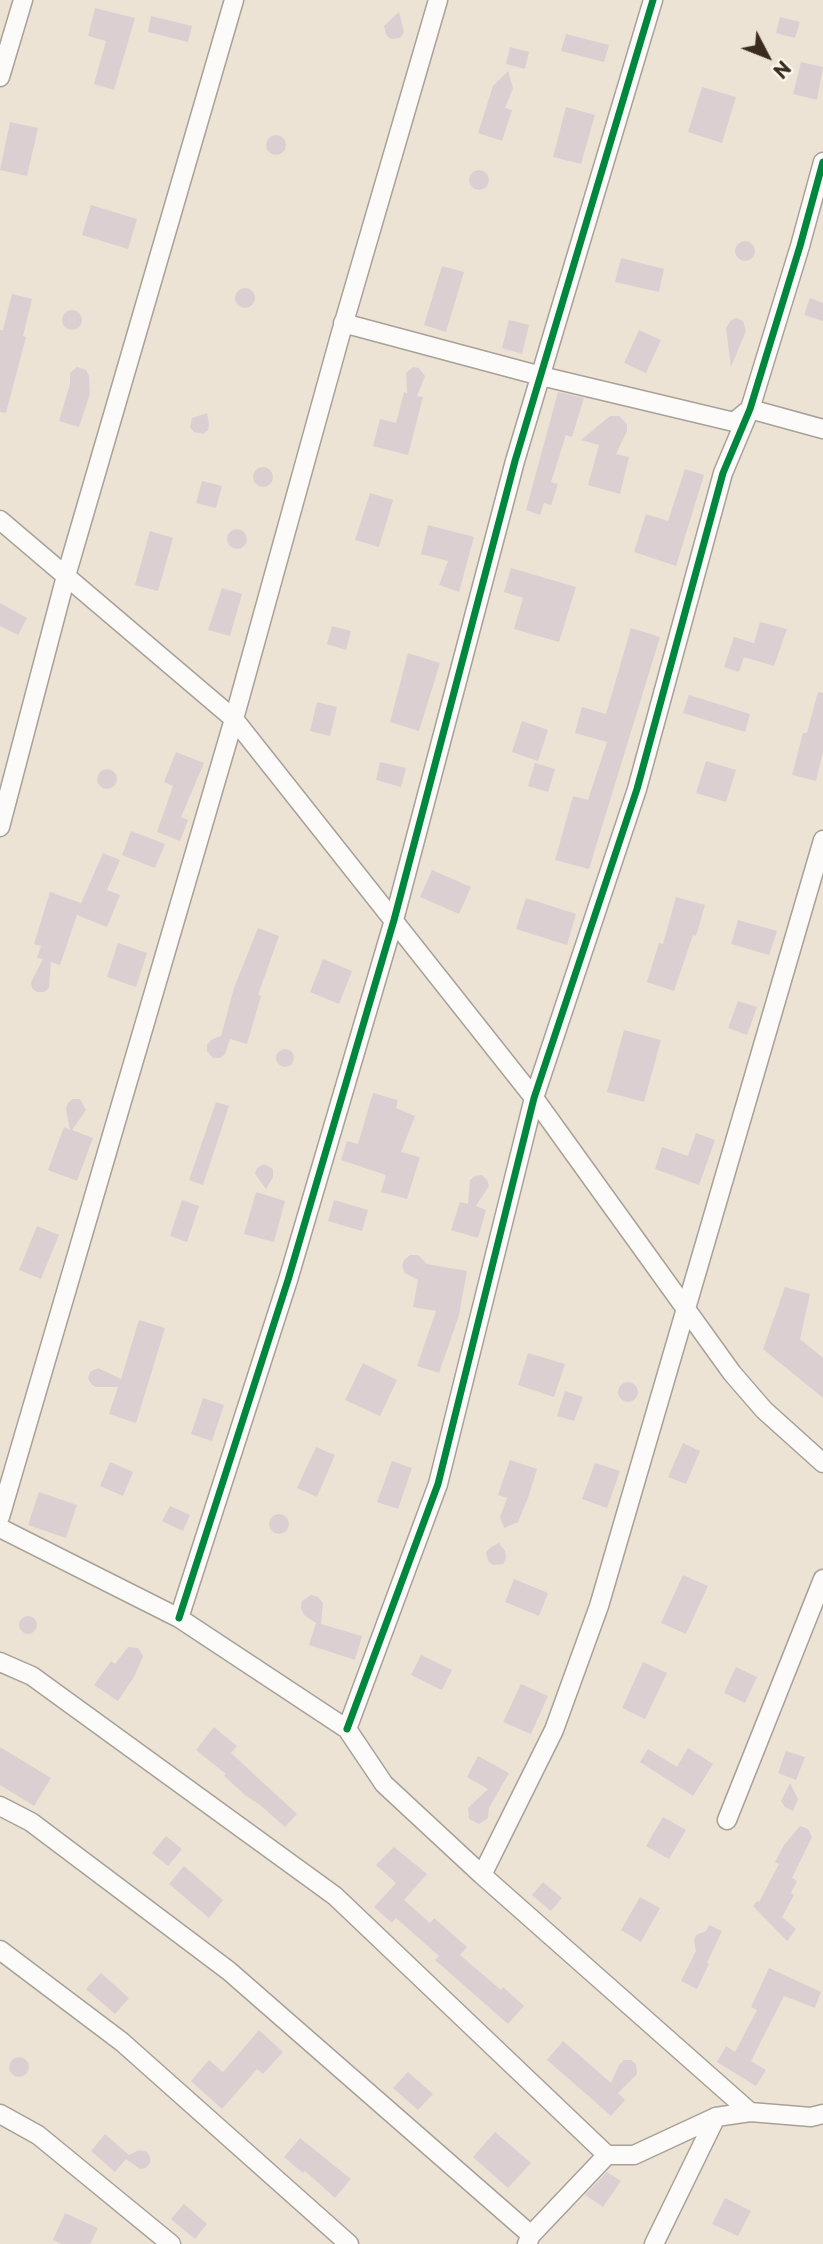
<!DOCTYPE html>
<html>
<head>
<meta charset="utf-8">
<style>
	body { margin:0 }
	#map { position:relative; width:823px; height:2244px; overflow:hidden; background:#ece3d5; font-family:"Playpen Sans",sans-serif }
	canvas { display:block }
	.north { position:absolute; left:732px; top:21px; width:70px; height:70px; -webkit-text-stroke:5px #fbf7ec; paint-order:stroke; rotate:132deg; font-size:19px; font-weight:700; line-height:28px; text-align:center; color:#3b2a1e }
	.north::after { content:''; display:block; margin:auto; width:24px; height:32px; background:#3b2a1e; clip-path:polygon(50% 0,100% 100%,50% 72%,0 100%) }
</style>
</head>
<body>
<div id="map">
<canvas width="823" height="2244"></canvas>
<div class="north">N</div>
</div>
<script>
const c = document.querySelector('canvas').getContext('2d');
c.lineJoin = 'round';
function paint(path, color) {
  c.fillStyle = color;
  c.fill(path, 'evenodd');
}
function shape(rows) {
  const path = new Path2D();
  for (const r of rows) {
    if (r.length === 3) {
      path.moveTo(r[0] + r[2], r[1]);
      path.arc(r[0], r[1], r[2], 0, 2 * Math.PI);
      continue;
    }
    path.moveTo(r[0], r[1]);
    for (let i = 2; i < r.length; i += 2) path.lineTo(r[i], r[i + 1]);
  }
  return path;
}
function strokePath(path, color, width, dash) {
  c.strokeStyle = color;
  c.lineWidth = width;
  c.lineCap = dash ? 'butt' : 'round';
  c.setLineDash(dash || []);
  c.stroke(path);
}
const building = shape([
	[95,8,135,18,114,90,94,84,106,41,88,36],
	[399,12,404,32,400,38,391,39,386,35,384,26],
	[151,16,192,26,188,42,148,32],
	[780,17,800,22,795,38,776,33],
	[566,34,609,45,604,62,561,51],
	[510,47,529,52,525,69,506,64],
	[801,62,823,67,817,100,793,94],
	[508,71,513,88,505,108,512,110,502,141,478,133,493,86],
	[702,87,736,97,722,143,688,132],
	[566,107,595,115,581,164,553,157],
	[10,122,38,128,27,176,0,170],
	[276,145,10],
	[479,180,10],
	[91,205,137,219,128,249,82,235],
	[745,251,10],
	[621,258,664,269,659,292,615,282],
	[442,266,464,272,446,332,424,325],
	[245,298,10],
	[12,294,32,299,23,336,26,337,6,413,0,412,0,330,3,330],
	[810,298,823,303,823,321,804,315],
	[72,320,10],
	[737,318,743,321,746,331,731,367,726,328,731,320],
	[509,320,529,325,522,354,502,348],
	[639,330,661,340,646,373,624,363],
	[77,367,86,370,89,376,90,394,79,427,59,421,70,384,70,373],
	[413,367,419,368,425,376,417,396,423,397,408,455,373,446,380,419,396,423,404,392,407,393,406,373],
	[558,392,584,398,572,437,566,435,551,482,558,484,551,505,544,503,540,515,526,510],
	[207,413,209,424,208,430,203,434,194,432,190,427,192,418],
	[610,416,619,416,627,424,627,431,616,454,629,457,620,494,588,485,599,445,581,440],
	[263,477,10],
	[685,469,704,475,676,566,634,552,646,514,668,521],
	[202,481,222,486,216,508,196,503],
	[370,493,393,500,379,547,355,540],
	[428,525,474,537,459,592,439,585,448,561,421,554],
	[237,539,10],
	[150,531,173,538,158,591,135,585],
	[511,568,576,587,559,642,514,629,523,598,504,592],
	[222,588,242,594,230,636,208,630],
	[0,603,27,618,18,635,0,626],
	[760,622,787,629,774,666,744,657,739,672,724,667,734,637,754,643],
	[332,626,351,631,346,650,327,644],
	[631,628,660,637,589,869,555,860,573,796,588,800,607,742,575,733,582,707,606,714],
	[408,653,440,663,419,731,390,722],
	[818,692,823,693,823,752,816,781,792,775,803,733,807,733],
	[689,695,750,714,745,732,683,713],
	[317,702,337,707,330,736,310,731],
	[522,721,548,730,538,761,512,752],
	[176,752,204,763,181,817,188,820,180,841,157,832,173,786,164,782],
	[706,761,736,770,726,802,696,793],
	[380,762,406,768,401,787,376,780],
	[535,763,555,769,548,792,528,786],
	[107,779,10],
	[131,831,165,844,155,868,122,855],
	[103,853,120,860,107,890,120,895,107,927,77,915,60,965,51,962,49,988,44,992,37,992,32,988,31,982,43,959,37,958,41,946,34,944,50,892,81,903,79,908],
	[432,870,471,887,459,914,420,897],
	[676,897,705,905,696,936,693,935,674,991,647,982,659,943,663,944],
	[526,898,576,914,567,945,516,929],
	[738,920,777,931,769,955,731,944],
	[258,928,279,936,258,995,261,996,247,1044,230,1039,225,1054,220,1058,213,1058,207,1051,207,1045,211,1040,221,1036,234,988],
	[118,943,147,953,136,987,107,977],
	[323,959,352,971,339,1004,310,992],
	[738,1001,757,1007,747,1035,728,1028],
	[624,1030,661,1040,644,1102,607,1092],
	[285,1058,9],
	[373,1093,398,1100,396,1108,415,1116,401,1152,420,1157,407,1199,381,1192,386,1175,341,1160,347,1141,358,1144],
	[73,1099,80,1099,86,1110,72,1130,93,1138,77,1181,48,1170,64,1127,70,1130,66,1109,68,1103],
	[216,1102,229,1106,203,1185,189,1180],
	[696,1133,715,1140,699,1185,655,1169,662,1147,688,1156],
	[264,1164,273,1169,273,1177,266,1189,255,1174,257,1168],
	[482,1175,487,1180,489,1186,476,1206,486,1210,478,1238,451,1230,460,1202,468,1204,470,1180,475,1176],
	[256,1192,285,1201,274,1242,244,1234],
	[182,1200,199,1206,187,1242,170,1236],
	[334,1200,368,1210,362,1231,328,1221],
	[37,1226,59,1235,41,1279,19,1270],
	[410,1255,418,1255,427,1264,467,1271,459,1315,439,1373,417,1366,436,1311,413,1307,418,1280,405,1273,402,1266,404,1260],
	[785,1287,810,1294,800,1339,823,1358,823,1398,763,1349],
	[139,1320,165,1328,136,1423,109,1414,118,1387,96,1387,91,1384,88,1378,90,1372,98,1368,121,1379],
	[528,1353,565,1364,554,1397,518,1385],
	[363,1363,397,1380,380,1416,345,1400],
	[628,1392,10],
	[565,1391,583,1397,574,1421,557,1416],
	[203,1398,224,1405,212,1441,191,1434],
	[683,1443,700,1451,686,1484,668,1477],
	[316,1447,335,1455,317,1497,297,1488],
	[510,1460,537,1469,528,1498,518,1522,504,1528,500,1517,507,1498,498,1495],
	[392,1461,412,1468,398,1509,377,1502],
	[110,1462,133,1472,123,1496,100,1486],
	[595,1463,620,1471,607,1508,582,1499],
	[39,1492,77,1505,66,1538,28,1525],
	[170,1506,190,1515,183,1531,162,1521],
	[279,1524,10],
	[499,1543,505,1551,506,1558,503,1564,493,1565,488,1561,486,1552,491,1547],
	[683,1575,708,1586,686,1634,661,1623],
	[514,1579,548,1593,539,1616,505,1602],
	[311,1595,318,1597,323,1603,321,1624,362,1636,355,1660,309,1645,316,1623,304,1615,301,1608,302,1601],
	[28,1625,9],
	[128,1647,138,1648,143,1656,135,1675,118,1701,94,1685,111,1661,115,1664],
	[421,1655,452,1670,442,1690,411,1675],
	[643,1662,667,1673,645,1719,622,1708],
	[736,1667,757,1677,745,1703,724,1693],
	[521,1684,548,1696,531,1734,503,1722],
	[214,1727,237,1746,231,1753,297,1814,285,1827,260,1805,245,1795,224,1776,226,1774,196,1750],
	[0,1747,51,1778,34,1806,0,1785],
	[688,1748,713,1764,693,1796,640,1762,648,1749,677,1767],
	[786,1751,805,1757,796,1780,778,1773],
	[478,1756,509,1773,489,1808,488,1818,479,1824,469,1819,468,1808,488,1789,467,1777],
	[790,1783,798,1799,793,1811,785,1807,781,1801],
	[663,1817,686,1830,669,1859,646,1846],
	[800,1826,808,1829,812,1837,792,1878,797,1881,791,1893,794,1895,782,1917,796,1929,787,1941,753,1906,757,1901,759,1902,779,1864,775,1862,784,1845],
	[166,1836,182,1849,168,1866,152,1853],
	[394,1847,427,1874,404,1900,430,1923,434,1918,467,1947,460,1955,501,1990,503,1987,524,2006,508,2024,435,1960,439,1956,396,1918,392,1923,374,1907,396,1883,376,1865],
	[184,1866,223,1900,209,1918,169,1884],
	[543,1882,562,1898,551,1911,532,1895],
	[640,1897,660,1908,641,1942,621,1930],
	[709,1925,722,1931,707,1963,709,1964,697,1989,681,1981,696,1951,694,1942,696,1935,706,1931],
	[769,1968,821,1992,815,2008,784,1996,751,2061,766,2070,756,2086,717,2062,726,2046,735,2052,757,2010,751,2007],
	[101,1973,129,1998,115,2014,86,1989],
	[259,2030,283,2052,263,2074,257,2069,222,2109,191,2081,209,2060,223,2072],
	[563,2041,611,2083,619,2065,624,2060,631,2060,636,2064,637,2074,618,2093,625,2100,611,2116,601,2107,599,2109,600,2106,547,2060],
	[19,2067,10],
	[408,2072,433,2094,418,2110,393,2088],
	[495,2132,531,2163,508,2188,473,2157],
	[105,2134,129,2155,139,2150,147,2152,150,2157,150,2163,146,2168,140,2169,126,2159,115,2172,91,2151],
	[300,2138,351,2179,335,2198,305,2171,303,2173,284,2157],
	[607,2172,621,2181,603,2207,585,2195],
	[725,2198,751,2211,738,2236,712,2224],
	[184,2204,207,2224,195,2239,171,2219],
	[65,2213,98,2228,90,2244,62,2244,53,2240]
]);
const street = shape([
	[0,77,23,0],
	[343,323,541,376,734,422,750,409,823,429],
	[0,520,234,719,534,1098,732,1373,764,1410,823,1463],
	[0,827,66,576,234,0],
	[0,1517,234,719,340,336,438,0],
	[0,1528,179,1618,347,1729,384,1784,482,1875,750,2112,811,2117,823,2114],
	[179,1618,288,1280,394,920,515,461,653,0],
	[0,1662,32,1676,335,1896,607,2155,634,2155,716,2117],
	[347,1729,438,1484,534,1098,637,789,723,473,750,409,800,246,823,162],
	[0,1806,31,1822,229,1971,531,2235],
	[727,1820,823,1579],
	[482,1875,554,1730,599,1606,823,840],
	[0,1950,122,2042,349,2244],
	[0,2114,38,2135,171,2244],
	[527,2244,531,2235,607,2155],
	[654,2244,716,2117,750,2112]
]);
const cycleway = shape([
	[179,1618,288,1280,394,920,515,461,653,0],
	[347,1729,438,1484,534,1098,637,789,723,473,750,409,800,246,823,162]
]);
paint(building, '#dccfd1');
strokePath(street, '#a8a198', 21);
strokePath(street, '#fcfbf9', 18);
strokePath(cycleway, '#00873e', 7);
</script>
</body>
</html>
